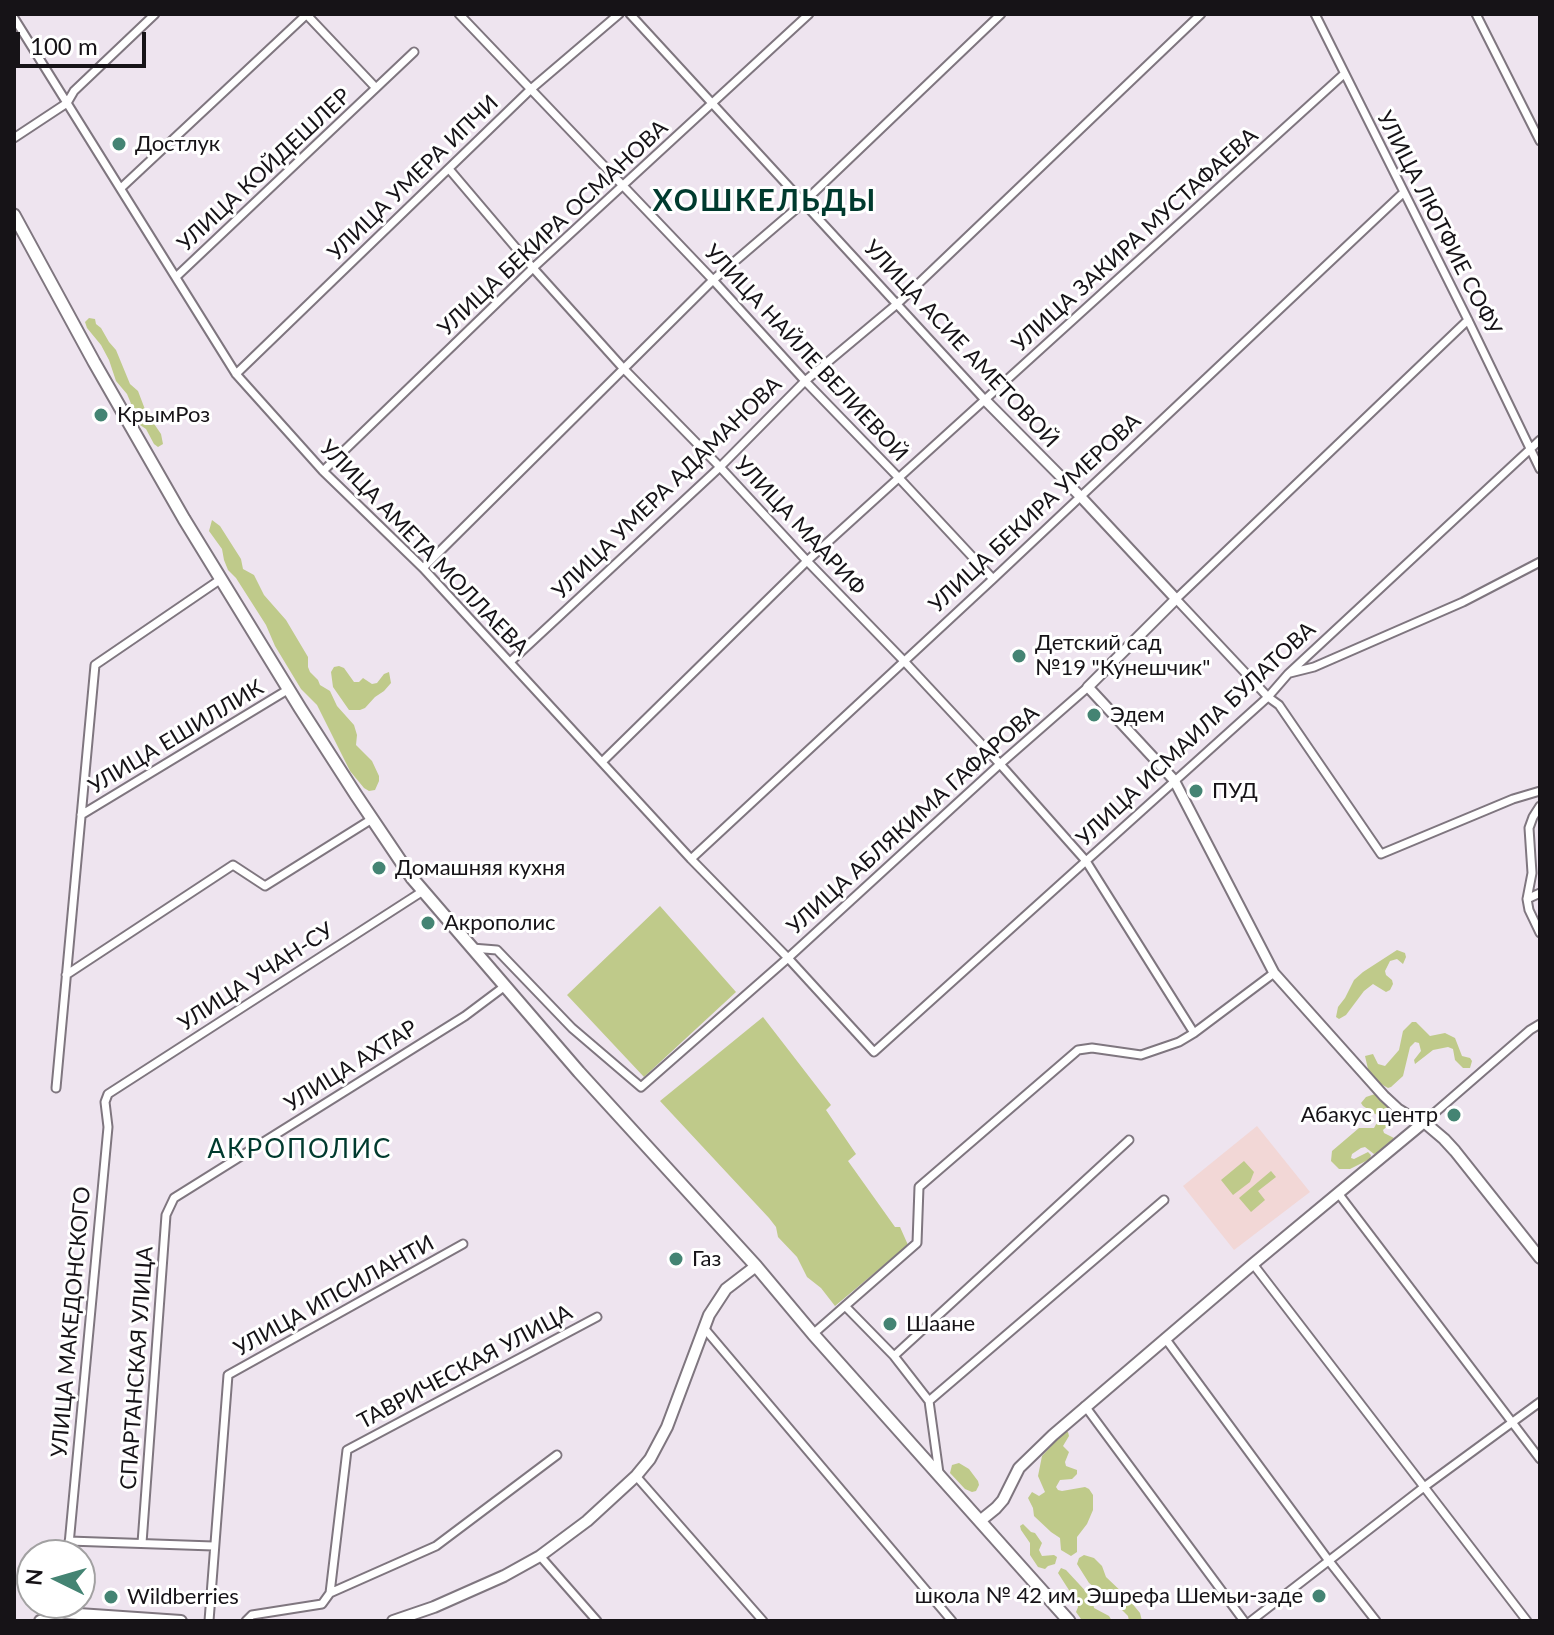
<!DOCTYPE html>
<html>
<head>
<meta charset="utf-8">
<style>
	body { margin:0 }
	#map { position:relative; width:1554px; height:1635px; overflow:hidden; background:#eee4ef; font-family:Lato,sans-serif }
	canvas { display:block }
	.frame { position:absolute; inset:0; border:16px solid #161317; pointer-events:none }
	.north { position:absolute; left:16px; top:1539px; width:80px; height:80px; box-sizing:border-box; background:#fff; border:2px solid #a2a1a2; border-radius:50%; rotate:275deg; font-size:22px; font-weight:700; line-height:32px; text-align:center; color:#161317 }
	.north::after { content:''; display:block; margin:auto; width:28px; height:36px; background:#448473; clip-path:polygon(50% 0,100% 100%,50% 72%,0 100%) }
	.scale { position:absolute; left:16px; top:32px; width:130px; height:36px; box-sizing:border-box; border:4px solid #161317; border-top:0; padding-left:10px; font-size:24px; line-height:28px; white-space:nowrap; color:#161317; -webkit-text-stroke:6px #fff; paint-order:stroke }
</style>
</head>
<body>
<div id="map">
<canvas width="1554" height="1635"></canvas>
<div class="frame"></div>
<div class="north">N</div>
<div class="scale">100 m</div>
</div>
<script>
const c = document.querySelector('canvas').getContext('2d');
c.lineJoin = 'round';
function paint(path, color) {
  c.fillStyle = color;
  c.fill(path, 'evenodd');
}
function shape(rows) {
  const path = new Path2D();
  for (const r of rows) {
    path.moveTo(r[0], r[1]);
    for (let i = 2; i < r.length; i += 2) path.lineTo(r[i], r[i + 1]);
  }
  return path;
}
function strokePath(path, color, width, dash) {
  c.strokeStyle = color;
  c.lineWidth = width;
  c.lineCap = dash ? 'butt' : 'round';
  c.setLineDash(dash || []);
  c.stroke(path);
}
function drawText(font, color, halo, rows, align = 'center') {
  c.font = font + ' Lato,sans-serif';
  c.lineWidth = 6;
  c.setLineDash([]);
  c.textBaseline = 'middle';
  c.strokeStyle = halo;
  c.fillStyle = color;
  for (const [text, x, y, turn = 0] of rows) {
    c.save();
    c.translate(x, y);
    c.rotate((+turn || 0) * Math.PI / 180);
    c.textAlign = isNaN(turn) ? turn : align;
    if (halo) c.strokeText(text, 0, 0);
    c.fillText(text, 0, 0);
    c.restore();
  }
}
const industrial = shape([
	[1257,1126,1310,1192,1234,1250,1183,1186]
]);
const green = shape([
	[89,318,95,319,96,324,101,328,109,342,116,350,130,384,138,391,146,412,161,434,163,444,158,447,154,444,146,429,140,425,127,394,116,381,109,360,101,345,87,328,85,322],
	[212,520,220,526,241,559,243,569,254,575,264,595,286,620,308,657,308,667,310,672,318,680,320,685,330,691,337,706,354,725,357,735,356,745,372,761,379,776,379,781,375,790,369,791,364,788,350,771,317,705,301,689,275,646,266,625,236,578,228,570,224,560,222,549,209,531],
	[339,666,344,668,354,682,359,682,363,678,372,684,377,683,384,674,389,672,391,683,384,691,375,697,365,708,360,710,349,710,333,687,331,672,334,667],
	[660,906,736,992,644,1077,567,995],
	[1397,950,1405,953,1406,957,1403,964,1397,959,1390,961,1385,971,1386,975,1392,980,1393,984,1390,990,1386,992,1373,984,1364,991,1346,1015,1339,1019,1336,1017,1338,1007,1345,998,1354,980,1363,972],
	[763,1017,831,1105,826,1110,856,1154,848,1161,895,1227,900,1227,908,1245,835,1306,821,1288,807,1277,797,1257,778,1237,776,1227,769,1218,660,1101],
	[1412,1022,1416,1022,1430,1036,1445,1033,1455,1038,1462,1056,1470,1058,1472,1061,1470,1068,1463,1068,1455,1060,1453,1049,1448,1047,1433,1050,1415,1064,1414,1060,1421,1051,1419,1043,1415,1042,1410,1047,1403,1076,1391,1087,1388,1088,1381,1084,1368,1069,1365,1056,1373,1054,1378,1064,1385,1066,1399,1050,1403,1031],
	[1378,1093,1381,1095,1383,1102,1390,1106,1390,1110,1395,1116,1394,1120,1383,1130,1384,1133,1394,1138,1377,1153,1374,1154,1365,1147,1361,1148,1352,1154,1351,1158,1354,1159,1368,1152,1371,1155,1370,1159,1350,1169,1339,1169,1331,1161,1332,1151,1359,1128,1374,1128,1380,1117,1363,1106,1361,1103,1366,1097],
	[1244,1161,1254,1172,1250,1182,1233,1195,1221,1180],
	[1271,1171,1276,1177,1258,1191,1265,1200,1251,1212,1239,1198],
	[1064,1432,1068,1432,1069,1436,1063,1446,1069,1452,1065,1462,1066,1466,1077,1470,1077,1474,1072,1479,1060,1480,1056,1487,1058,1490,1062,1491,1085,1487,1089,1489,1093,1495,1093,1510,1087,1524,1077,1537,1077,1552,1071,1556,1061,1550,1060,1538,1051,1532,1034,1516,1033,1508,1028,1498,1032,1492,1039,1496,1045,1492,1038,1476,1042,1456],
	[959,1463,969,1469,978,1481,979,1485,976,1491,972,1492,965,1489,950,1473,952,1465],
	[1023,1524,1031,1532,1035,1533,1042,1543,1039,1550,1042,1556,1054,1555,1057,1557,1055,1564,1048,1566,1045,1569,1038,1567,1030,1555,1030,1543,1021,1530,1020,1526],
	[1084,1555,1094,1558,1102,1566,1106,1577,1126,1596,1140,1613,1142,1621,1129,1621,1128,1616,1120,1608,1114,1592,1098,1590,1089,1583,1077,1564,1079,1558],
	[1061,1568,1066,1570,1092,1598,1094,1608,1109,1616,1112,1621,1081,1619,1076,1612,1078,1607,1076,1601,1058,1573]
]);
const minor = shape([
	[306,14,376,88],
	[459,14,713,280,805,381,899,478,993,579],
	[630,14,985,400],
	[1315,14,1468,320,1540,469],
	[1476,14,1540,141],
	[14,18,236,374,323,471,423,568,691,859,788,958,874,1052,1268,697,1288,674,1540,440],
	[14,138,67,103,74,91,155,14],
	[449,169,533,268,623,368,720,467,807,561,903,660,1000,764,1086,861,1194,1033],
	[121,188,306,15],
	[176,277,414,52],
	[1468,320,1176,599,1268,697,1279,705,1381,854,1513,799,1540,791],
	[236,374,531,89,619,14],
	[323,471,533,268,809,14],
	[423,568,713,280,804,202,1001,14],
	[510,662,720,467,805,381,897,304,1201,14],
	[1290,673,1314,667,1463,602,1540,562],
	[602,762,807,561,1344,74],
	[1540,806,1533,817,1529,828,1532,873,1527,899,1529,910,1540,933],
	[81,815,289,689],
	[691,859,993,579,1403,193],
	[1527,899,1540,893],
	[472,948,497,950,572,1028,641,1087,788,958,1000,764,1088,687],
	[66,975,233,865,265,886,372,819],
	[56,1088,95,665,221,579],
	[1424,1122,1530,1030,1540,1024],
	[1338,1193,1540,1459],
	[1253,1264,1527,1621],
	[845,1306,917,1243,919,1187,1078,1050,1092,1048,1141,1055,1179,1042,1194,1033,1274,973],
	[704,1328,952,1621],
	[813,1334,845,1306,894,1356,929,1401,939,1473],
	[1165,1338,1329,1561,1376,1621],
	[894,1356,1129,1140],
	[929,1401,1164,1200],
	[1085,1406,1244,1621],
	[636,1476,763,1621],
	[69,1541,213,1546],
	[142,1543,166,1215,174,1198,465,1016,505,986],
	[68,1555,108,1127,105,1102,108,1094,423,891],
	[540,1556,597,1621],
	[330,1593,436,1546,557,1455],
	[209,1621,228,1375,463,1244],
	[246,1621,252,1615,322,1604,330,1593,347,1450,597,1317],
	[1251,1621,1424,1487,1540,1402]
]);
const tertiary = shape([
	[985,400,1080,496,1176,599,1088,687,1174,780,1274,973,1384,1096,1398,1109,1411,1117,1424,1122]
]);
const secondary = shape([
	[980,1521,996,1508,1003,1500,1019,1468,1053,1435,1253,1264,1424,1122,1444,1139,1455,1151,1540,1258],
	[40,1621,64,1613,181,1621],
	[393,1621,434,1607,504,1576,540,1556,587,1521,636,1476,650,1459,667,1427,709,1315,726,1289,756,1266]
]);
const primary = shape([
	[14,215,94,362,184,519,300,708,356,795,412,878,579,1072,756,1266,813,1334,1069,1621]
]);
const markers = [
	[119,144,8,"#448473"],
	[101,415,8,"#448473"],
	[1019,656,8,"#448473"],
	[1094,715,8,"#448473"],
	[1196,791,8,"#448473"],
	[379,868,8,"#448473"],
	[428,923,8,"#448473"],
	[1454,1115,8,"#448473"],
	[676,1259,8,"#448473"],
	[890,1324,8,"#448473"],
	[1319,1596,8,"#448473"],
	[111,1597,8,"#448473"]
];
const poiNames = [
	["Достлук",135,144],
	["КрымРоз",117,415],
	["Детский сад",1035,643],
	["№19 \"Кунешчик\"",1035,668],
	["Эдем",1110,715],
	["ПУД",1212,791],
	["Домашняя кухня",395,868],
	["Акрополис",444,923],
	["Абакус центр",1438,1115,"right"],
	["Газ",692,1259],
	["Шаане",906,1324],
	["школа № 42 им. Эшрефа Шемьи-заде",1303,1596,"right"],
	["Wildberries",127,1597]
];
const streetNames = [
	["УЛИЦА КОЙДЕШЛЕР",264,170,-43],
	["УЛИЦА УМЕРА ИПЧИ",413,178,-44],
	["УЛИЦА ЛЮТФИЕ СОФУ",1439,223,63],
	["УЛИЦА БЕКИРА ОСМАНОВА",553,228,-43],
	["УЛИЦА ЗАКИРА МУСТАФАЕВА",1135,240,-42],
	["УЛИЦА АСИЕ АМЕТОВОЙ",961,344,47],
	["УЛИЦА НАЙЛЕ ВЕЛИЕВОЙ",806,353,47],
	["УЛИЦА УМЕРА АДАМАНОВА",667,488,-44],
	["УЛИЦА БЕКИРА УМЕРОВА",1035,513,-43],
	["УЛИЦА МААРИФ",800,526,47],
	["УЛИЦА АМЕТА МОЛЛАЕВА",424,548,46],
	["УЛИЦА ИСМАИЛА БУЛАТОВА",1196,734,-43],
	["УЛИЦА ЕШИЛЛИК",176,737,-31],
	["УЛИЦА АБЛЯКИМА ГАФАРОВА",913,820,-42],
	["УЛИЦА УЧАН-СУ",256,977,-33],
	["УЛИЦА АХТАР",351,1066,-32],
	["УЛИЦА ИПСИЛАНТИ",334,1296,-29],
	["УЛИЦА МАКЕДОНСКОГО",71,1322,-85],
	["ТАВРИЧЕСКАЯ УЛИЦА",465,1367,-28],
	["СПАРТАНСКАЯ УЛИЦА",137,1368,-86]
];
const quarterNames = [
	["АКРОПОЛИС",300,1150]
];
const districtNames = [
	["ХОШКЕЛЬДЫ",765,201]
];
paint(industrial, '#f2d7d6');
paint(green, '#bfca8a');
strokePath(minor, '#7f767f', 11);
strokePath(tertiary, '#7f767f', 13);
strokePath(secondary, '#7f767f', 14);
strokePath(primary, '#7f767f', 15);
strokePath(minor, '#fff', 7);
strokePath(tertiary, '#fff', 9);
strokePath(secondary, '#fff', 10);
strokePath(primary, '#fff', 11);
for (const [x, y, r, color] of markers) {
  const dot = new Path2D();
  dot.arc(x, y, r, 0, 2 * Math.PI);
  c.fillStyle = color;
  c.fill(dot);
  strokePath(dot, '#fff', 3);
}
drawText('22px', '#161317', '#fff', poiNames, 'left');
drawText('22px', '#161317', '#fff', streetNames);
c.letterSpacing = '2px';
drawText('26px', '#003a2e', '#fff', quarterNames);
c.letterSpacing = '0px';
c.letterSpacing = '2px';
drawText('bold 30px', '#003a2e', '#fff', districtNames);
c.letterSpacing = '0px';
</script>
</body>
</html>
